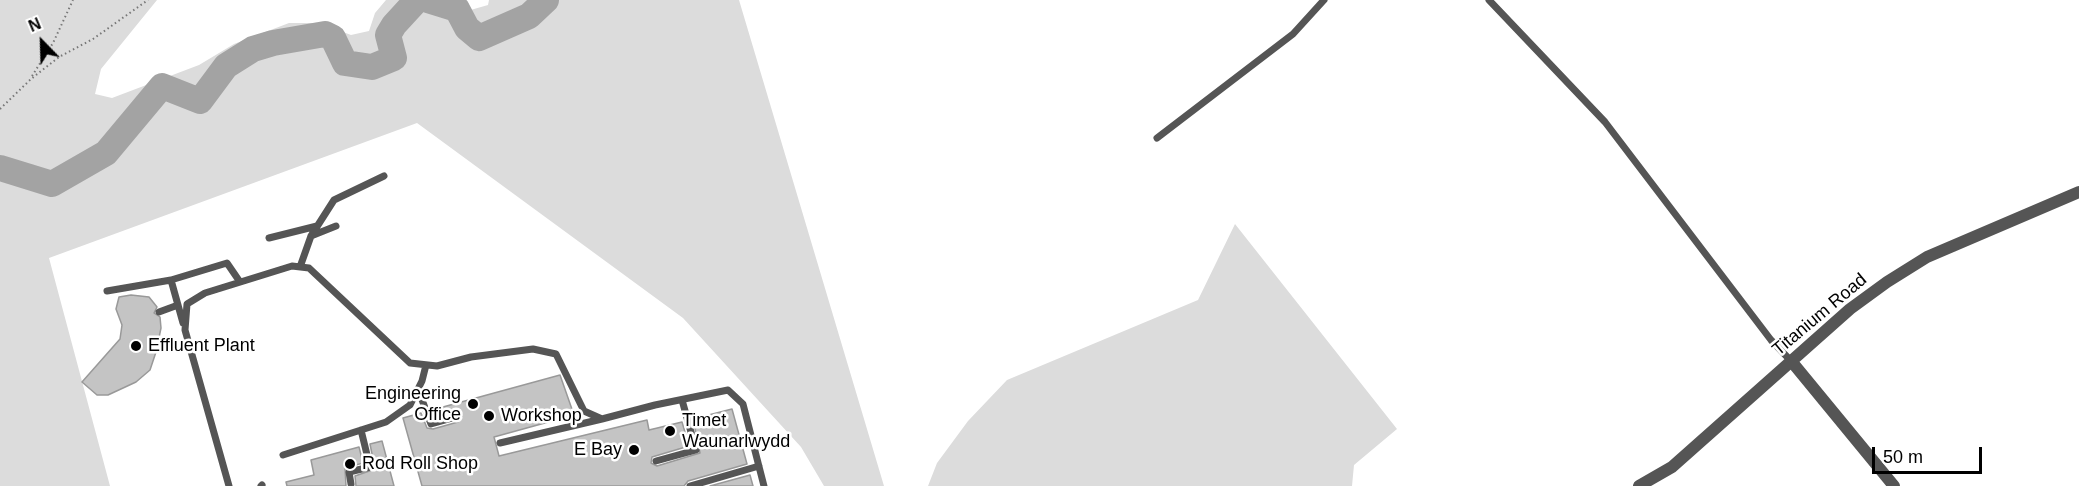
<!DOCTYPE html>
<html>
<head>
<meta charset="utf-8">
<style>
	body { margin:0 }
	#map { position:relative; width:2079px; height:486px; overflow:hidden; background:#fff; font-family:Helvetica,sans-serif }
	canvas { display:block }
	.north { position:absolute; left:12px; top:12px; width:60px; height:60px; -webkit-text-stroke:4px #fff; paint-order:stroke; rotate:337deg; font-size:16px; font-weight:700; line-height:24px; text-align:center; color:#000 }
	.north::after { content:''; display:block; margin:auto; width:21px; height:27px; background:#000; clip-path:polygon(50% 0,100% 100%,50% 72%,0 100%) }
	.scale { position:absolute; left:1872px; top:447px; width:110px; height:27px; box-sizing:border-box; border:3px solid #000; border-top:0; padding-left:8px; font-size:18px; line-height:21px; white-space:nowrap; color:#000; -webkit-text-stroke:4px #fff; paint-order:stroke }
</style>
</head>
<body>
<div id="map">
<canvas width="2079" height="486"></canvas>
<div class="north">N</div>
<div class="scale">50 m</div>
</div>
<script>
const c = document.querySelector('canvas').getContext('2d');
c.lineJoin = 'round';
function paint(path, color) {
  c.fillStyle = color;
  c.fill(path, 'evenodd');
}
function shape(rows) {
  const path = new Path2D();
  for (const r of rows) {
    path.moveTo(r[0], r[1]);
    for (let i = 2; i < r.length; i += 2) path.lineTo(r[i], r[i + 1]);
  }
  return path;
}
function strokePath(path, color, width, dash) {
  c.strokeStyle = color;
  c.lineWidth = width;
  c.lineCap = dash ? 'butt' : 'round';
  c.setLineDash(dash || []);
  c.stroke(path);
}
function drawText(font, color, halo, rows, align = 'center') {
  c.font = font + ' Helvetica,sans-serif';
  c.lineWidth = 5;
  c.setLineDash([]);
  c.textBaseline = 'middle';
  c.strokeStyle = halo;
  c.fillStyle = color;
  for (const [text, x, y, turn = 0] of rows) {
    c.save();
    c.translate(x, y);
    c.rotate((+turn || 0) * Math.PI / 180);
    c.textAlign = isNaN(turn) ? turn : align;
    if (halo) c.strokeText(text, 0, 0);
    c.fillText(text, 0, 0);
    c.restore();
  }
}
const green = shape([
	[0,0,157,0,101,69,95,94,112,98,199,65,234,44,289,23,319,23,351,35,369,31,375,13,386,0,457,0,467,11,488,5,489,0,739,0,884,486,824,486,801,447,683,318,417,123,49,258,110,486,0,486],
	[1235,224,1397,429,1354,465,1352,486,928,486,937,463,968,421,1007,380,1198,300]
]);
const river = shape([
	[428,0,457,9,467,28,479,38,529,16,546,0],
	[0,168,52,184,106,153,162,86,200,101,226,66,253,49,273,43,325,34,333,38,345,63,372,67,394,58,388,35,394,25,417,0]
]);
const building = shape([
	[131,295,149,297,157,307,154,313,160,317,161,328,156,352,150,370,136,382,108,395,97,395,82,382,120,339,122,325,116,309,119,297,131,295],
	[560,375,574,415,494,437,499,456,647,420,649,430,682,422,689,446,652,457,651,463,657,466,700,453,693,419,732,409,747,464,688,481,684,486,422,486,403,418,421,413,427,428,433,429,458,422,462,416,455,411,434,417,432,410,560,375],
	[382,441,394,486,356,486,355,476,375,469,370,444,382,441],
	[359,447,363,463,345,468,346,486,287,486,286,482,314,475,311,460,359,447],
	[750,475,753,486,710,486,750,475]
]);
const path = shape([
	[32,76,53,43,73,0],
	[0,109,31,79,59,57,93,39,148,0]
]);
const lane = shape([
	[1489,0,1605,122,1771,340,1792,362],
	[1157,138,1293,34,1324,0],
	[311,236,334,200,384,176],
	[269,238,317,226],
	[300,267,311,236,336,226],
	[107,291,171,280],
	[159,312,178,305],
	[183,323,171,280,227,263,240,282],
	[418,389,431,424,456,417],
	[500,443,602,419],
	[283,455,386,422,410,405,422,381,426,365],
	[656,461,696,450,682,400],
	[351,484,349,472,370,467,361,430],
	[229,486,185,330,187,304,205,293,292,266,309,268,410,363,437,366,471,357,533,349,556,354,584,411,602,419,655,405,728,390,743,404,764,486],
	[261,486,262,485],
	[690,486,759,466]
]);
const street = shape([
	[1792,362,1894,486],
	[1639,486,1672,467,1850,309,1887,282,1927,257,2079,192]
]);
const markers = [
	[136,346,6,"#000"],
	[473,404,6,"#000"],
	[489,416,6,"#000"],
	[670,431,6,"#000"],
	[634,450,6,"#000"],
	[350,464,6,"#000"]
];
const streetNames = [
	["Titanium Road",1820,315,-40]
];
const poiNames = [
	["Effluent Plant",148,346],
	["Engineering",461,394,"right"],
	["Office",461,415,"right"],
	["Workshop",501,416],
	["Timet",682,421],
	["Waunarlwydd",682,442],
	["E Bay",622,450,"right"],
	["Rod Roll Shop",362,464]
];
paint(green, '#dcdcdc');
strokePath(river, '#a3a3a3', 26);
paint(building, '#c4c4c4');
strokePath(building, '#999', 1.5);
strokePath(path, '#777', 2, [1.5, 3]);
strokePath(lane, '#555', 7);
strokePath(street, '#555', 12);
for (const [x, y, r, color] of markers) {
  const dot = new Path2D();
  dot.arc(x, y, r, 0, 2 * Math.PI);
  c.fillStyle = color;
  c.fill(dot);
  strokePath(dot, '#fff', 2);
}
drawText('18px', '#000', '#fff', streetNames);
drawText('18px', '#000', '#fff', poiNames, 'left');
</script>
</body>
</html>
